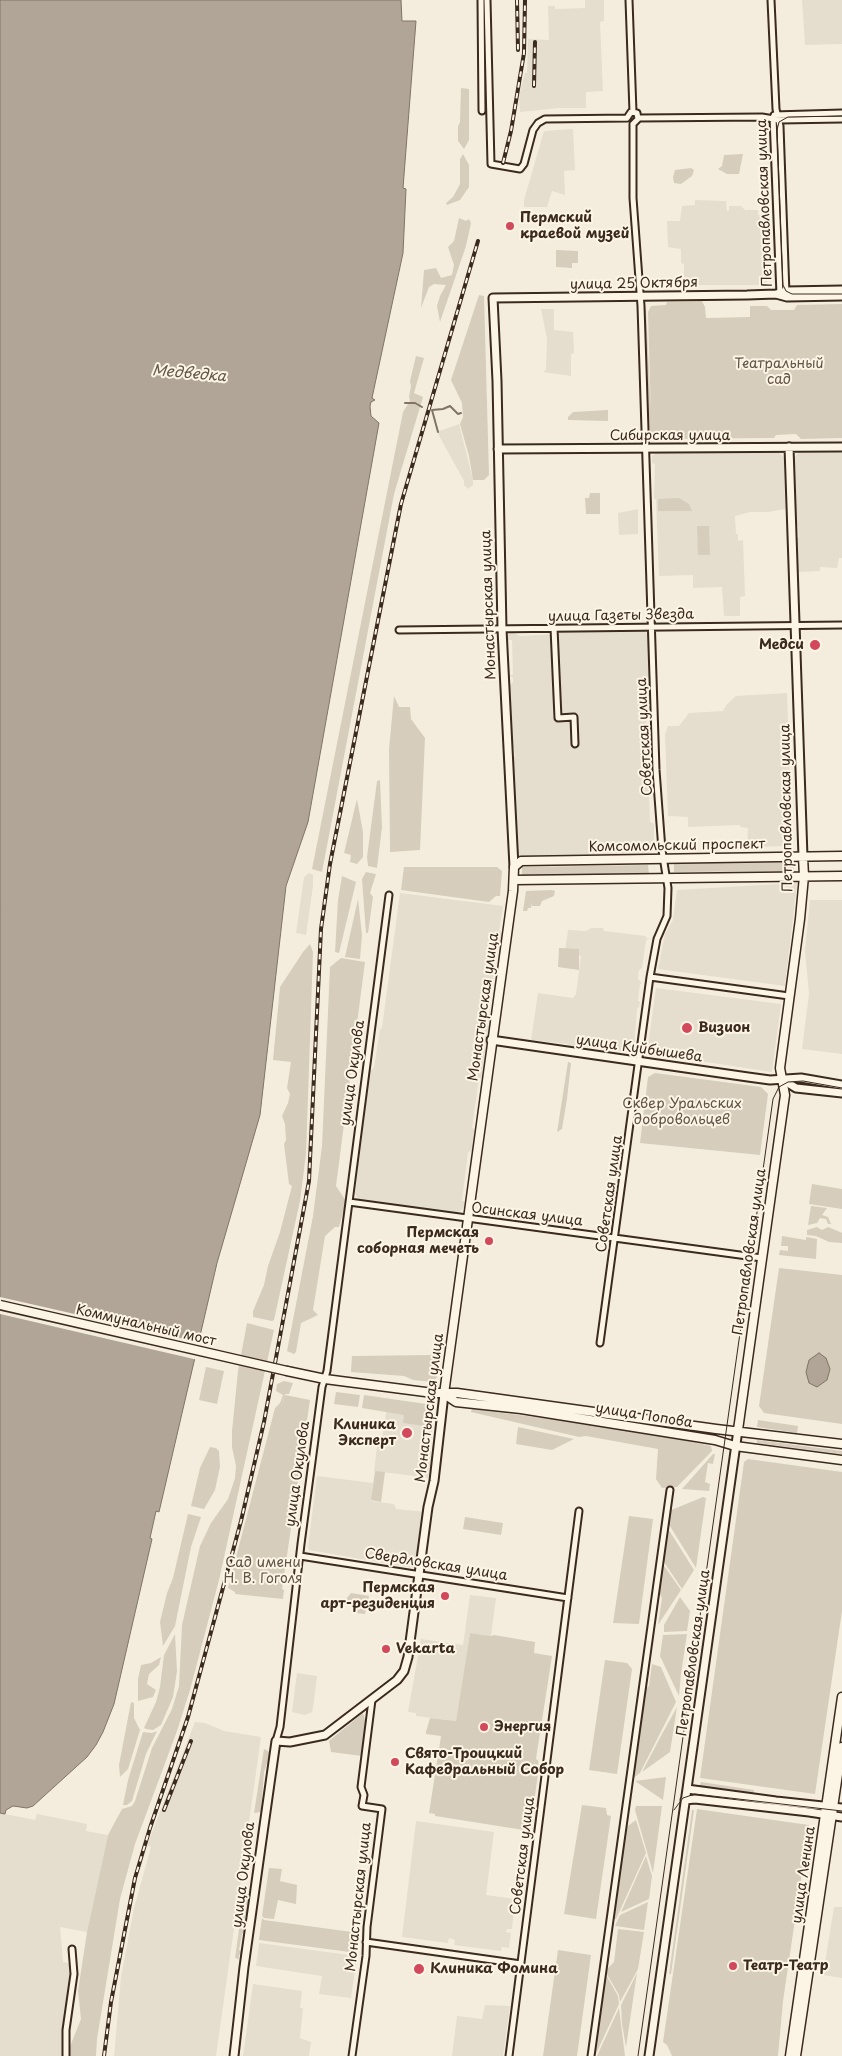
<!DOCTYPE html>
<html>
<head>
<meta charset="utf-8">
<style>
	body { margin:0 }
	canvas { display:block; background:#f4eddd }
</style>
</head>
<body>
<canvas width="842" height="2056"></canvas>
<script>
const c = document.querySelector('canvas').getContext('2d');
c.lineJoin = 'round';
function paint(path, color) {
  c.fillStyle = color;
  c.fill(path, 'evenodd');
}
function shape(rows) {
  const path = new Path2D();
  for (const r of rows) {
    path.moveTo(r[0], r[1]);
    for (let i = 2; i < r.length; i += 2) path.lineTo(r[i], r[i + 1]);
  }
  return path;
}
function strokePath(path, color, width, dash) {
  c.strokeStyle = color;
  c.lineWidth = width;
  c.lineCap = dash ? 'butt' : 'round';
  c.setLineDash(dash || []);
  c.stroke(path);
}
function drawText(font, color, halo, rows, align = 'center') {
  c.font = font + ' "Playpen Sans",sans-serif';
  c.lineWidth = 4;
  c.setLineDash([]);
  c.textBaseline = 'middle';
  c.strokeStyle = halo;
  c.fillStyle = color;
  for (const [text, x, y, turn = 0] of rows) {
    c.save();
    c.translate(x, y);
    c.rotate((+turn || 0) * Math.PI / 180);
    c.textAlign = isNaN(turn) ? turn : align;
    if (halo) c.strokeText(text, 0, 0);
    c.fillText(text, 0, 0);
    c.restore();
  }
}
const built = shape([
	[585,0,604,0,604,21,600,22,603,91,586,92,586,108,559,108,520,112,519,96,525,73,527,73,528,39,549,40,548,6,555,6,555,9,585,8],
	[802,0,842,0,842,44,805,45],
	[573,129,575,170,564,171,565,195,552,191,547,207,524,207,524,200,544,131],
	[695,200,726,201,727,211,729,211,729,206,741,206,745,210,758,210,758,215,768,214,770,273,767,273,767,285,684,285,684,264,681,263,681,249,668,247,667,221,680,221,682,206,695,205],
	[541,309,554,309,554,330,573,332,574,353,571,354,571,376,543,372,546,370,547,339],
	[459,424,473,480,473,485,468,489,464,485,464,481,437,432],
	[776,452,781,454,784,458,785,509,768,512,750,512,735,516,736,534,738,534,738,541,743,540,745,596,740,597,740,616,724,616,722,587,693,588,693,575,659,576,656,499,654,499,654,495,655,464,652,463,652,456,656,453],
	[798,453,842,453,842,560,842,558,839,558,837,568,820,567,820,571,797,572,796,539,799,537,798,526,796,524,794,458],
	[638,509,638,534,619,535,618,513],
	[627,630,644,631,648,634,649,704,646,706,650,822,654,824,654,850,648,854,521,856,516,850,512,758,515,756,514,748,512,747,509,686,513,682,513,678,509,675,513,675,512,640,507,640,507,635,513,632,520,636,557,634,560,631,626,632],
	[787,693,792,846,747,847,748,828,740,827,740,825,688,827,688,817,668,816,665,734,668,726,679,726,689,713,723,711,727,704,736,696],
	[309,873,313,875,313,886,306,935,296,933,304,877],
	[797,883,785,986,658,969,665,934,673,920,677,890],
	[400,893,503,906,499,931,503,933,502,941,498,942,486,1024,490,1026,482,1078,479,1078,472,1128,475,1129,472,1151,468,1152,462,1201,465,1201,464,1208,457,1213,359,1200,355,1194,370,1071,374,1068,380,1029,382,1028],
	[810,900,842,900,842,1054,802,1049,809,994,805,951],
	[591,928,603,928,604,931,646,936,646,938,651,939,646,940,642,968,639,970,638,979,642,983,640,984,638,1001,640,1002,639,1007,637,1009,634,1049,630,1054,626,1052,580,1046,578,1048,569,1047,568,1044,531,1040,538,993,573,998,576,994,581,956,565,951,568,930,586,931],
	[656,988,781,1004,772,1072,647,1053],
	[388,1400,433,1405,430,1478,374,1471,378,1439,382,1439],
	[317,1476,373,1483,371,1501,394,1504,396,1509,426,1512,417,1566,413,1568,309,1550,308,1547],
	[470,1595,496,1598,491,1636,470,1633,456,1721,416,1716,416,1713,408,1712,421,1639,463,1645],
	[297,1673,317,1676,313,1708,312,1712,305,1715,292,1712],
	[195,1722,205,1723,224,1731,261,1737,216,2056,114,2056,121,1977,134,1908,151,1847,147,1845],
	[0,1813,35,1820,37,1814,87,1824,86,1831,108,1835,87,1932,60,1927,63,1962,72,1964,63,2022,63,2056,0,2056],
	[416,1821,494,1832,486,1895,515,1899,512,1929,507,1929,506,1932,511,1933,509,1948,502,1947,501,1951,454,1945,455,1940,449,1938,448,1943,402,1937],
	[834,1907,842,1907,842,1978,823,1975],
	[259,1943,357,1956,351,1998,319,1994,322,1976,256,1966],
	[253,1984,302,1991,300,2008,303,2008,300,2038,311,2042,309,2056,243,2056],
	[485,2005,510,2006,503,2056,452,2056,457,2016,482,2019]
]);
const green = shape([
	[461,88,469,89,469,140,464,149,458,141,458,126,460,122],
	[463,154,469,165,469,187,460,200,447,205,446,203,453,197,460,184,460,159],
	[743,154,739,174,727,174,718,169,722,166,724,155],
	[691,168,694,170,692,176,681,184,674,183,673,177,675,170],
	[459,218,466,221,469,219,471,223,466,246,440,322,437,306,440,296,446,285,434,284,429,287,421,308,424,270,436,268,441,278,452,275,454,265,448,247,454,241],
	[556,250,578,251,578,263,572,263,572,268,556,267],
	[479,295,484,296,489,475,484,480,473,480,469,456,460,424,463,417,462,403,451,380],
	[702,301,705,307,706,318,750,317,750,306,767,306,771,310,794,310,797,305,842,304,842,438,801,439,796,434,776,435,774,438,660,439,655,433,652,433,650,436,645,309,646,309,651,412,648,312,651,306,666,305,667,302],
	[416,356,424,358,414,393,423,397,394,494,322,872,312,869,403,412,410,401,409,397,411,386,410,381],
	[608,410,608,421,568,420,568,417,573,412],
	[590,493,600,493,600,514,586,514,585,498,589,498],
	[679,498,689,504,692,511,658,511,658,499],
	[697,526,709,526,710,555,698,555],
	[394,696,399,707,410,707,411,719,425,738,420,850,390,852,389,749],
	[380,780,382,827,377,868,368,866,367,857,377,781],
	[357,799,363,832,363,857,357,864,350,862,351,855,344,853],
	[793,862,794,871,674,872,674,863],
	[648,865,649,874,522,875,522,867],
	[404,867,497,867,502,871,500,896,496,896,489,902,401,890],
	[366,872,376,874,370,893,373,897,368,933,366,933,362,879],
	[342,876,356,882,339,953,335,952,338,900],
	[552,890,555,891,554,896,542,901,540,906,532,906,532,902,531,908,528,908,527,911,523,911,526,891],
	[358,899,362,935,360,959,345,957],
	[310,944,313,952,306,1154,300,1201,274,1320,272,1321,253,1317,253,1311,264,1285,268,1266,280,1232,292,1186,289,1184,284,1144,286,1140,285,1124,282,1116,288,1103,290,1094,287,1088,291,1062,273,1060,280,987,303,952],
	[559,948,579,949,579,970,558,967],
	[341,958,365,962,336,1186,346,1201,339,1227,335,1227,325,1236,313,1310,318,1315,301,1323,296,1352,294,1354,287,1351,313,1216,322,1146,330,967],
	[568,1062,571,1063,567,1099,562,1129,557,1132],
	[655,1073,761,1087,768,1094,760,1155,640,1143,648,1077],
	[812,1184,842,1189,842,1209,809,1204],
	[811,1206,827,1208,822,1215,828,1217,831,1224,828,1224,826,1219,820,1218,817,1223,808,1225],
	[817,1227,822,1230,828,1227,840,1232,842,1233,842,1243,829,1242,816,1236,807,1235,807,1230],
	[782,1236,806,1240,806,1237,817,1239,816,1259,779,1255,780,1250,788,1251,788,1246,781,1246],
	[779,1268,842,1275,842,1424,764,1413,759,1406],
	[247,1323,274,1330,219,1580,190,1690,177,1731,135,1844,120,1899,97,2039,96,2056,70,2056,69,2049,81,2019,78,1991,87,1932,108,1835,122,1809,132,1806,135,1801,152,1748,172,1709,179,1686,182,1625,200,1546,211,1523,228,1499,235,1478,236,1466,232,1447,232,1431,238,1371],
	[441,1349,437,1377,433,1382,413,1380,404,1376,351,1372,352,1356,430,1355],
	[206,1367,224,1371,217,1404,199,1400],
	[284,1381,293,1383,289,1394,285,1394,280,1411,285,1395,310,1400,282,1589,284,1590,283,1599,235,1594,235,1592,228,1588,275,1408,280,1403,283,1395,276,1391,277,1384],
	[336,1392,360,1395,358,1407,334,1404],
	[364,1395,433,1405,432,1427,403,1423,404,1415,362,1408],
	[472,1409,636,1430,711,1446,712,1451,677,1487,662,1488,656,1479,658,1449,586,1436,579,1437,471,1412],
	[758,1420,798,1426,797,1433,757,1427],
	[518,1427,574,1439,552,1450,516,1444],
	[757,1440,842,1451,842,1454,757,1443],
	[210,1447,216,1448,219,1451,220,1467,215,1490,204,1509,191,1506,200,1468],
	[713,1454,715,1454,713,1464,708,1463,705,1482,710,1484,709,1491,682,1489],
	[748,1459,842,1472,842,1611,815,1794,700,1778,744,1462],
	[375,1471,385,1472,381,1502,371,1500],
	[703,1497,706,1498,696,1568,668,1523,669,1511],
	[188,1514,201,1517,191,1547,175,1626,163,1646,160,1622,167,1593,173,1578],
	[629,1516,653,1519,639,1624,613,1623],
	[465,1517,503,1523,501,1535,463,1529],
	[667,1527,694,1570,682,1589,662,1559],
	[662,1563,681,1590,658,1625,662,1598,658,1591],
	[351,1593,369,1596,365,1614,355,1613,355,1605,342,1604],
	[680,1597,690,1611,687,1631,664,1632,664,1625],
	[470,1633,491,1636,494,1635,535,1642,534,1653,552,1656,536,1759,538,1760,539,1767,530,1831,435,1816,435,1814,429,1813,441,1736,426,1734,426,1732,430,1718,456,1721],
	[175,1634,177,1671,173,1697,161,1725,153,1730,146,1729,144,1728,156,1702,160,1687,164,1655],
	[687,1634,681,1674,679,1696,660,1656,663,1635],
	[161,1657,159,1665,149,1674,147,1684,156,1690,153,1697,138,1701,138,1679,141,1665,151,1663],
	[605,1660,627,1663,632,1669,617,1774,589,1770],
	[652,1664,661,1667,676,1702,640,1773,632,1779,644,1690,649,1686],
	[131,1702,134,1703,134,1718,140,1730,128,1769,120,1777,119,1765],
	[677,1707,670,1752,642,1772,662,1734],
	[363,1713,366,1723,362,1756,331,1752,329,1741],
	[157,1731,146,1754,132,1801,127,1805,123,1805,128,1780,143,1732,152,1733],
	[264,1749,270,1752,269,1758,264,1772,261,1812,254,1813],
	[666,1777,663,1800,635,1781],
	[701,1782,754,1790,753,1796,699,1788],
	[582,1805,606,1808,607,1815,611,1816,596,1919,564,1914],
	[636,1806,662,1806,653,1873,635,1810],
	[697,1809,809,1825,783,2001,778,2056,672,2056,667,2045,663,2042],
	[692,1810,694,1810,671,1974,669,1974],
	[636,1820,646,1853,616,1919,612,1919,625,1828],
	[646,1856,652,1876,649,1899,621,1912],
	[269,1868,282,1869,280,1881,297,1885,296,1904,278,1900,274,1919,264,1918,262,1916],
	[244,1894,249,1894,246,1908,250,1911,249,1914,245,1916,243,1927,247,1929,242,1934,239,1950,242,1951,242,1954,239,1955,239,1959,235,1958],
	[648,1902,644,1930,615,1926,620,1915],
	[262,1918,264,1920,359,1933,357,1953,259,1940],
	[618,1929,644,1932,638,1969,620,2002,619,1995,605,1971,614,1962],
	[558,1950,591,1955,577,2056,543,2056],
	[605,1973,618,1996,619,2004,595,2056,593,2056],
	[637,1973,626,2047,622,2024,621,2005],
	[619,2008,625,2056,597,2056]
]);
const water = shape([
	[0,0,401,0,402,21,416,21,403,188,406,189,403,253,372,398,375,400,371,402,370,406,371,416,379,423,308,822,286,886,260,1115,217,1263,159,1512,156,1511,150,1538,152,1539,114,1704,103,1732,96,1745,87,1757,33,1806,27,1808,13,1806,6,1810,5,1814,0,1813,0,0],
	[819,1353,826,1358,830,1369,827,1380,817,1387,809,1383,806,1372,809,1360,819,1353]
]);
const pier = shape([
	[0,1297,202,1343,198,1360,0,1314]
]);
const stream = shape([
	[405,403,415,403,422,407],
	[438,432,432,410,443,409,450,406,458,414,461,413]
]);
const street = shape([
	[481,0,482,111],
	[487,0,491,164,520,169,524,164,533,130,538,123,545,119,627,118],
	[629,0,633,112],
	[771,0,776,109,780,126,786,294],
	[774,115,842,113],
	[773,117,780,295],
	[627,118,631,112,637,113,638,119,633,124],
	[639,118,762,117,780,120,842,119],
	[554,628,558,718,574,717,575,744],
	[399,630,842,625],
	[650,977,789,996],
	[349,1202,762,1258],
	[600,1343,650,977,657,939,667,916,668,888,662,850,656,770,641,306,633,198,633,124],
	[300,1556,568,1598],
	[276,1741,280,1727,301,1544,322,1387,327,1371,389,895],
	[366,1942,521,1964],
	[66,2056,66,2030,74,1974,72,1949],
	[352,2056,366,1956,367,1927,382,1809,362,1806,364,1795,361,1787,372,1700],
	[509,2056,579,1511],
	[591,2056,670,1490]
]);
const secondary = shape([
	[776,294,787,297,842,296],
	[789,447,803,857],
	[498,449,842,447],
	[514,867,502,629,497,381,493,298,747,295,776,294,786,291,842,290],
	[491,1040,748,1077,770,1080,801,1078,842,1085],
	[783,1080,796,1088,842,1093],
	[687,1789,776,1801,842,1808],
	[685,1800,695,1799,809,1812,842,1817],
	[234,2056,244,1967,276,1741,290,1742,325,1735,397,1680,404,1671,408,1657,428,1507,434,1481,444,1394],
	[649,2056,738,1430]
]);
const primary = shape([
	[514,880,842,876],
	[287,1371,325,1379,433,1393,457,1393,716,1429,842,1444],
	[444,1394,513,891,514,867,521,861,842,856],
	[444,1394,456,1402,521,1409,715,1440,735,1446,842,1460],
	[738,1430,785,1095,780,1068,800,919,804,876,803,857],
	[790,2056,842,1697],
	[796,2056,842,1747]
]);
const tram = shape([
	[842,116,788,117,779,122,777,130,783,285,786,291,792,294,842,294],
	[674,1810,683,1798,695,1794,842,1811],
	[638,2056,773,1099,779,1087,788,1082,803,1081,842,1088]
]);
const rail = shape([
	[517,0,518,50],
	[534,86,535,42],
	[503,163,511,131,524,53,525,0],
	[164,1810,191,1741],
	[104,2056,111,2002,135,1878,150,1828,188,1717,241,1521,264,1422,309,1181,321,929,330,864,401,504,478,241]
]);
const primaryBridge = shape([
	[0,1305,287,1371]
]);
const markers = [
	[510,226,5,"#d1495b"],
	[815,645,6,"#d1495b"],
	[687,1028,6,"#d1495b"],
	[489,1241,5,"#d1495b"],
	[407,1433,6,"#d1495b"],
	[445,1596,5,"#d1495b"],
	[386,1649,5,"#d1495b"],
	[484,1727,5,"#d1495b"],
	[395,1762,5,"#d1495b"],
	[733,1966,5,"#d1495b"],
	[419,1969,6,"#d1495b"]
];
const streetNames = [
	["Петропавловская улица",765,203,-92],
	["улица 25 Октября",634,284,-1],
	["Сибирская улица",670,436],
	["Монастырская улица",489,605,-92],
	["улица Газеты Звезда",621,616,-1],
	["Советская улица",645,737,-93],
	["Петропавловская улица",787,808,-91],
	["Комсомольский проспект",677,846,-1],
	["Монастырская улица",484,1007,-82],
	["улица Куйбышева",639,1049,8],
	["улица Окулова",353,1073,-82],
	["Советская улица",610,1194,-82],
	["Осинская улица",527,1215,7],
	["Петропавловская улица",750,1252,-82],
	["Коммунальный мост",146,1326,13],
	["Монастырская улица",430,1408,-83],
	["улица Попова",644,1416,9],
	["улица Окулова",298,1474,-82],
	["Свердловская улица",436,1565,9],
	["Петропавловская улица",694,1653,-82],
	["Советская улица",523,1856,-83],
	["улица Окулова",244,1875,-83],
	["улица Ленина",804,1875,-82],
	["Монастырская улица",359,1897,-84]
];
const poiNames = [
	["Пермский",520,218],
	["краевой музей",520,234],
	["Медси",804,645,"right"],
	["Визион",698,1028],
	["Пермская",479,1233,"right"],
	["соборная мечеть",479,1249,"right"],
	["Клиника",396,1425,"right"],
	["Эксперт",396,1441,"right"],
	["Пермская",435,1588,"right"],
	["арт-резиденция",435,1604,"right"],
	["Vekarta",396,1649],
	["Энергия",494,1727],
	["Свято-Троицкий",405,1754],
	["Кафедральный Собор",405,1770],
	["Театр-Театр",743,1966],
	["Клиника Фомина",430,1969]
];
const parkNames = [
	["Театральный",779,364],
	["сад",779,380],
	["Сквер Уральских",682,1104],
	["добровольцев",682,1120],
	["Сад имени",263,1563],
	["Н. В. Гоголя",263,1579]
];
const waterNames = [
	["Медведка",189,374,5]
];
paint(built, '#e5ddce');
paint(green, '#d6cdbd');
paint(water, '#b0a596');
strokePath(water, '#817466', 1);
paint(pier, '#f4eddd');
strokePath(stream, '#817466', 2);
strokePath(street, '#3b2a1e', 9);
strokePath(secondary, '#3b2a1e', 11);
strokePath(primary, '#3b2a1e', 11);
strokePath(street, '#fcf5e5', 5);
strokePath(secondary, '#fcf5e5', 7);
strokePath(primary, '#fcf5e5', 8);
strokePath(tram, '#3b2a1e', 1);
strokePath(rail, '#3b2a1e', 4);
strokePath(rail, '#fcf5e5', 2, [5.5]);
strokePath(primaryBridge, '#3b2a1e', 11, []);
strokePath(primaryBridge, '#fcf5e5', 8);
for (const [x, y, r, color] of markers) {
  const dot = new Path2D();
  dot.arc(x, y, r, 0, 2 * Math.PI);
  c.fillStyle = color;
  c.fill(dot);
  strokePath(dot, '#fcf5e5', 2);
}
drawText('14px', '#3b2a1e', '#fcf5e5', streetNames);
drawText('bold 14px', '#3b2a1e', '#fcf5e5', poiNames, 'left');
drawText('14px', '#625346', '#fcf5e5', parkNames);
drawText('italic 15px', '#645548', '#fcf5e5', waterNames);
</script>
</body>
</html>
